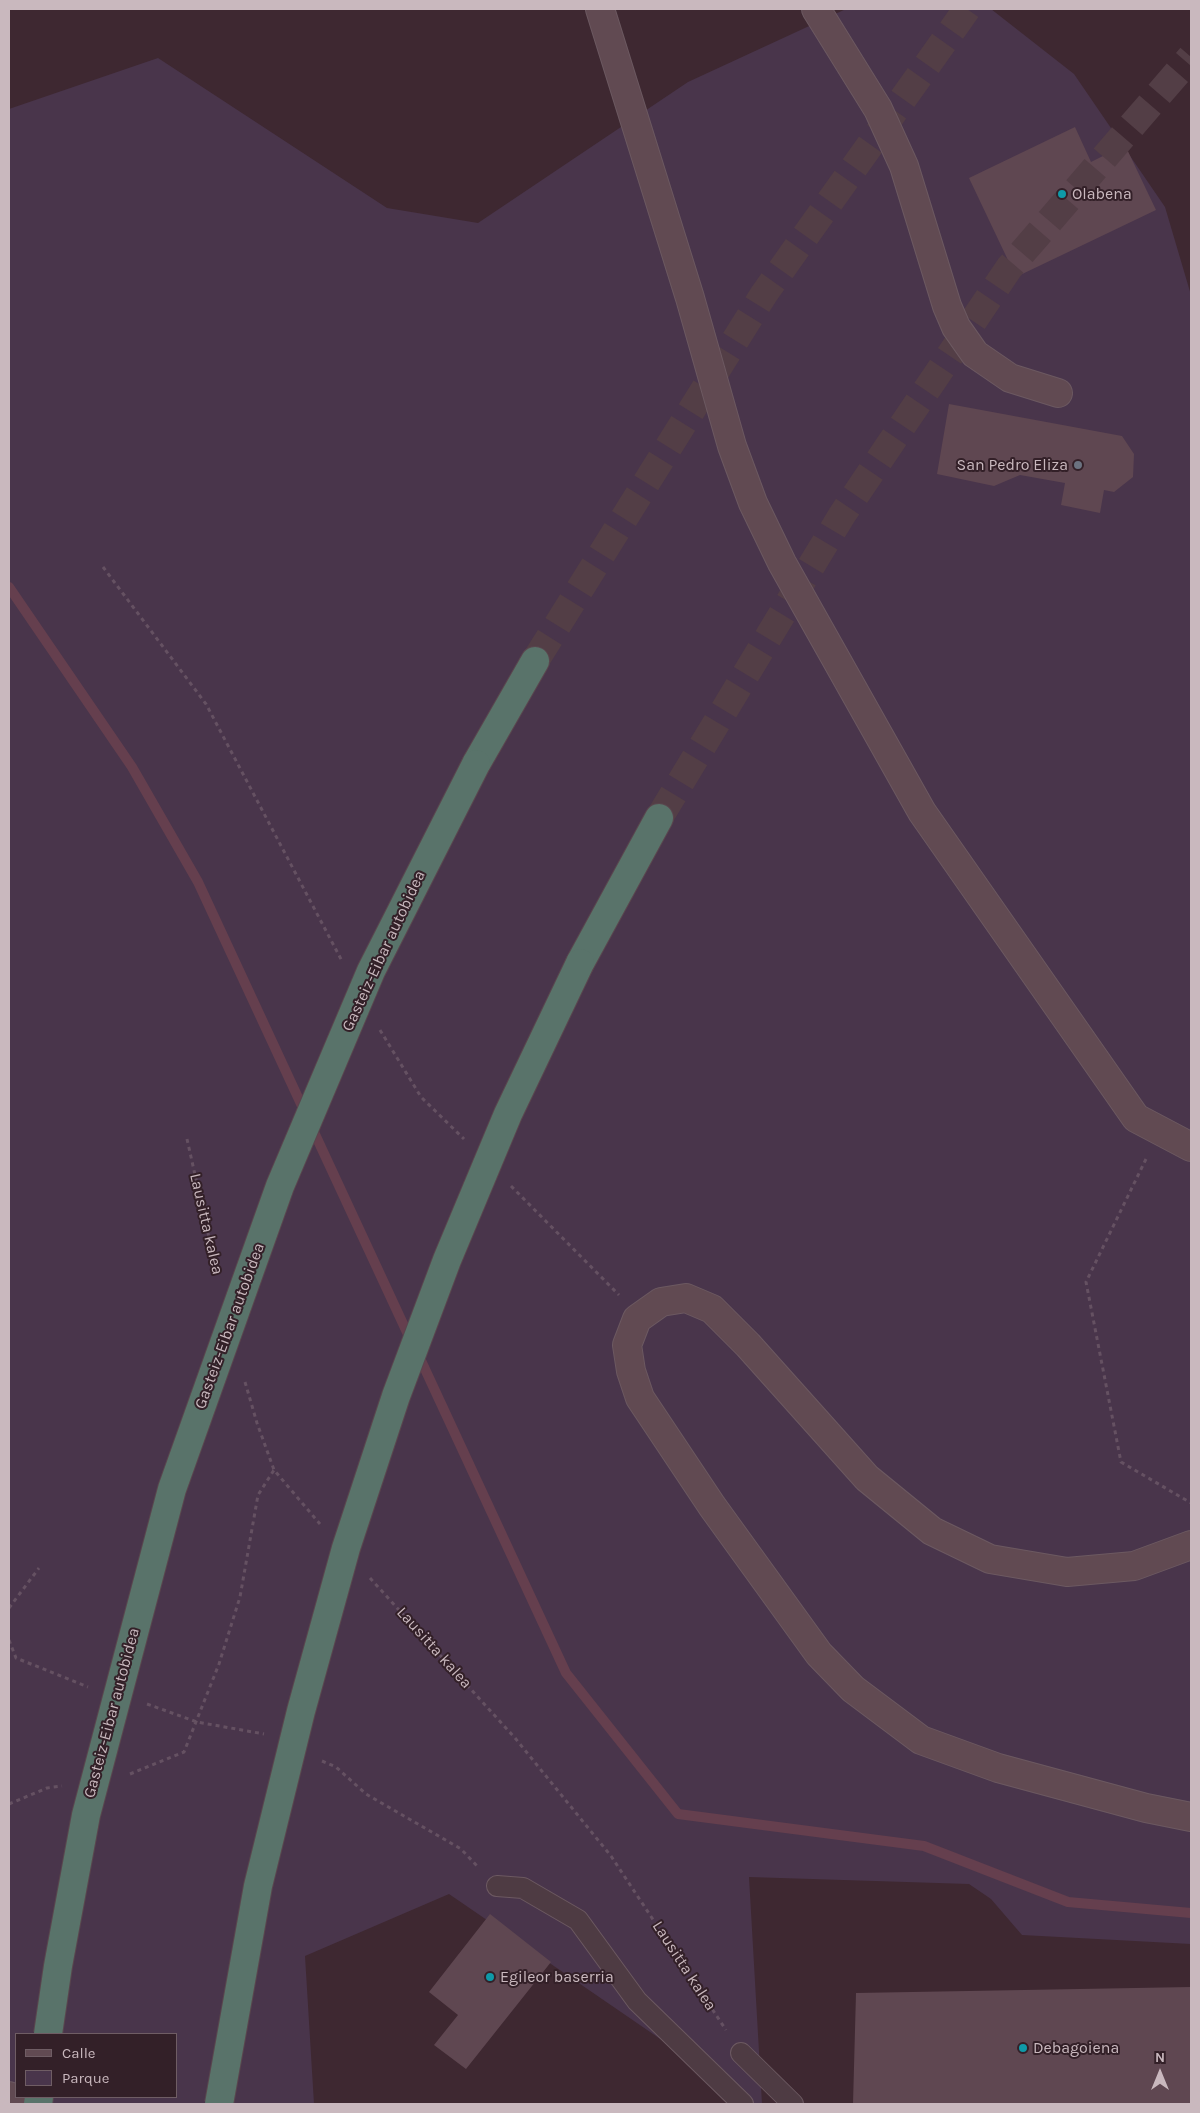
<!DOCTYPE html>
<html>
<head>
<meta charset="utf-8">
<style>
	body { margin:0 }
	#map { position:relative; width:1200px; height:2113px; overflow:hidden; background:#3e2831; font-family:Karla,sans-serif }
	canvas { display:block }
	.frame { position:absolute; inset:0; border:10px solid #c9b8be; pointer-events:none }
	.legend { position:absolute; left:15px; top:2033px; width:162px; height:65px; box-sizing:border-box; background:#332028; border:1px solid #6f5d64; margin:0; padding:6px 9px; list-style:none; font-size:15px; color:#c9b8be }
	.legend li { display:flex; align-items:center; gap:10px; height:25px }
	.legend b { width:25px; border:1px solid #6f5d64 }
	.north { position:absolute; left:1135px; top:2048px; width:50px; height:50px; -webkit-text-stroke:4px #332028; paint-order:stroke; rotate:0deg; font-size:14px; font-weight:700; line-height:20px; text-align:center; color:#c9b8be }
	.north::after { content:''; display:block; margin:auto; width:18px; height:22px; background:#c9b8be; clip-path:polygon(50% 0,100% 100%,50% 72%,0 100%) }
</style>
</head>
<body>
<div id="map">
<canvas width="1200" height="2113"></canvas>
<div class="frame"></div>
<ul class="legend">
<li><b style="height:6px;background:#614a52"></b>Calle</li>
<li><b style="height:14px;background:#49354b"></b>Parque</li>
</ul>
<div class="north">N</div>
</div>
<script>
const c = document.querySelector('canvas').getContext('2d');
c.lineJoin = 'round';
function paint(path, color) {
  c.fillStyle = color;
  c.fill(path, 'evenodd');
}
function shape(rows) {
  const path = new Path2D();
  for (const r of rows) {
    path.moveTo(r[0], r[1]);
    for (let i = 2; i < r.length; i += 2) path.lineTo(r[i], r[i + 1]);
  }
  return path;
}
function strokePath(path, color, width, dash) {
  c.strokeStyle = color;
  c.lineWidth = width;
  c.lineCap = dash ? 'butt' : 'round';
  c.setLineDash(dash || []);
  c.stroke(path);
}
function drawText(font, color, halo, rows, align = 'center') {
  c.font = font + ' Karla,sans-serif';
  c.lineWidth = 4;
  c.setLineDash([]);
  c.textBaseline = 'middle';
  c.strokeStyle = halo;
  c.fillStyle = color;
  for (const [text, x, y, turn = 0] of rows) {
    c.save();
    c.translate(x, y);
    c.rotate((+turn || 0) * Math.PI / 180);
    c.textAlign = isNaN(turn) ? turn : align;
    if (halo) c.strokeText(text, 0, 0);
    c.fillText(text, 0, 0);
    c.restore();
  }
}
const green = shape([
	[846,9,991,9,1074,74,1165,207,1191,295,1191,1944,1022,1935,991,1899,969,1884,749,1877,762,2104,755,2104,449,1894,305,1956,314,2104,9,2104,9,109,158,58,387,208,478,223,688,82],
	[16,2034,176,2034,176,2097,16,2097]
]);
const stream = shape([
	[9,587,132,767,198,882,411,1341],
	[418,1354,566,1673,678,1814,924,1846,1068,1902,1191,1913]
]);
const building = shape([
	[1075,127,1091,162,1125,145,1156,210,1016,277,969,178],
	[949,404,1122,436,1134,454,1133,477,1114,492,1104,490,1100,513,1061,505,1065,483,1020,475,994,486,937,474],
	[490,1914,551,1962,466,2069,434,2045,458,2015,429,1992],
	[1191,1987,1191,2104,853,2104,856,1993]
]);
const highwayTunnel = shape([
	[535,661,764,294,967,9],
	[659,818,842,515,1009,268,1191,57]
]);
const path = shape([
	[103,567,206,704,342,961],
	[380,1030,421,1097,464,1139],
	[187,1139,216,1269],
	[1146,1159,1086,1282,1121,1462,1191,1503],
	[511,1186,619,1295],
	[245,1382,257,1423,274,1470,320,1524],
	[370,1578,515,1738,611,1856,726,2030],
	[9,1608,39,1568],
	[9,1640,16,1658,88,1687],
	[147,1704,197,1722,264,1734],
	[322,1761,336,1767,366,1794,461,1849,479,1868],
	[130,1774,184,1752,219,1664,240,1597,258,1495,274,1470],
	[9,1804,47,1788,62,1786]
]);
const lane = shape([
	[497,1886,523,1888,578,1920,637,2001,743,2104],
	[741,2053,793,2104]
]);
const secondary = shape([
	[600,9,690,298,732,446,753,503,782,563,922,812,1136,1118,1191,1147],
	[816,9,878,109,904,166,947,306,956,327,975,354,1010,378,1058,393],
	[1191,1545,1134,1566,1067,1572,990,1559,932,1531,867,1478,748,1345,712,1309,686,1298,661,1302,637,1319,627,1345,631,1371,640,1398,712,1506,819,1654,853,1689,921,1740,998,1768,1146,1808,1191,1817],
	[9,2096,25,2104]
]);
const highway = shape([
	[476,764,535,661],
	[580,963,659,818],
	[38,2104,39,2097]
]);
const highwayBridge = shape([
	[48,2034,58,1966,86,1815,172,1489,280,1186,371,971,476,764],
	[219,2104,258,1886,301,1711,346,1548,396,1396,447,1260,508,1114,580,963]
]);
const markers = [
	[1062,194,5,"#0f9aa8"],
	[1078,465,5,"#6b7280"],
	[490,1977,5,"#0f9aa8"],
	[1023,2048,5,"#0f9aa8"]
];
const poiNames = [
	["Olabena",1072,194],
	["San Pedro Eliza",1068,465,"right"],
	["Egileor baserria",500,1977],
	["Debagoiena",1033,2048]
];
const streetNames = [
	["Gasteiz-Eibar autobidea",384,951,-65],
	["Lausitta kalea",206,1224,77],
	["Gasteiz-Eibar autobidea",230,1326,-70],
	["Lausitta kalea",434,1648,48],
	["Gasteiz-Eibar autobidea",112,1713,-75],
	["Lausitta kalea",684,1966,57]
];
paint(green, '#49354b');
strokePath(stream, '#653f4e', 10);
paint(building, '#5f4751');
strokePath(highwayTunnel, '#533e46', 28, [28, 14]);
strokePath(lane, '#6c5961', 22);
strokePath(secondary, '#6c5961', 30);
strokePath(highway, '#59464e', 30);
strokePath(path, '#655162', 3, [4, 4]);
strokePath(lane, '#4e3b43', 20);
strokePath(secondary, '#614a52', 28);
strokePath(highway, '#59736a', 28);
strokePath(highwayBridge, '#59464e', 30, []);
strokePath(highwayBridge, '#59736a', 28);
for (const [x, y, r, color] of markers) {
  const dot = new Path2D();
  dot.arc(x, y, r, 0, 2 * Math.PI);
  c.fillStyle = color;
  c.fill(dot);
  strokePath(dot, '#332028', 2);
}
drawText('16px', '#c9b8be', '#332028', poiNames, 'left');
drawText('16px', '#c9b8be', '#332028', streetNames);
</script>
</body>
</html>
